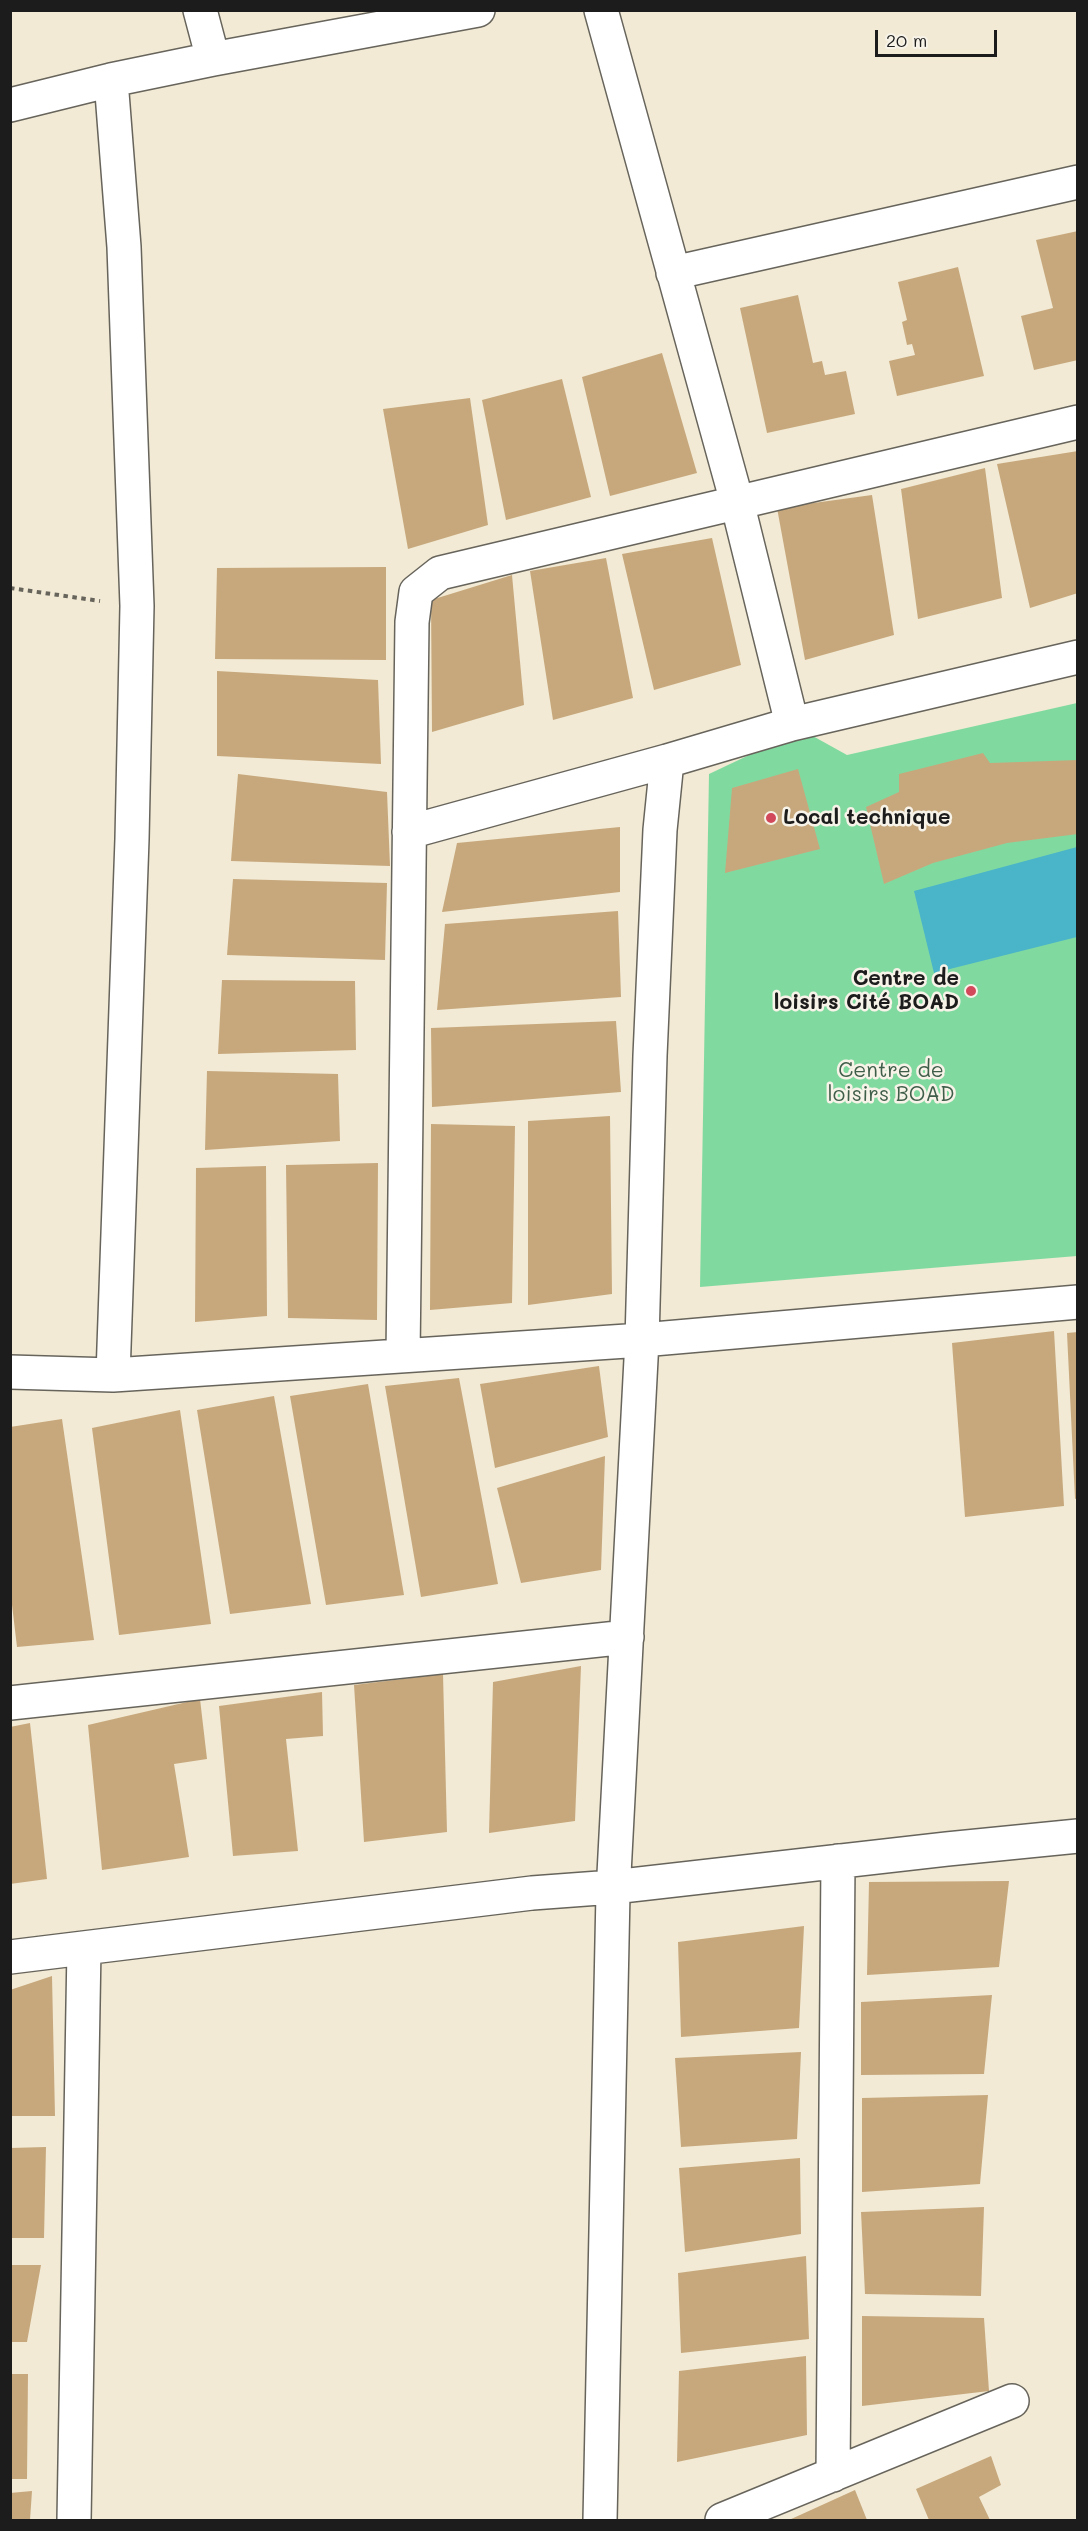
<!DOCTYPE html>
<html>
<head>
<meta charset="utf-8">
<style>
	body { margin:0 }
	#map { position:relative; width:1088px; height:2531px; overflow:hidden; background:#f2ead4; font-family:Mali,sans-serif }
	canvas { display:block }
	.frame { position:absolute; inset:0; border:12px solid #1c1c1c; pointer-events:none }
	.scale { position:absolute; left:875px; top:30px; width:122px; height:27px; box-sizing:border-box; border:3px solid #1c1c1c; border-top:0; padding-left:8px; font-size:18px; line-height:21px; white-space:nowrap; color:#1c1c1c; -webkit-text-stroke:4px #f7f3e8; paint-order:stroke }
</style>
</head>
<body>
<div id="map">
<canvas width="1088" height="2531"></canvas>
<div class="frame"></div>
<div class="scale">20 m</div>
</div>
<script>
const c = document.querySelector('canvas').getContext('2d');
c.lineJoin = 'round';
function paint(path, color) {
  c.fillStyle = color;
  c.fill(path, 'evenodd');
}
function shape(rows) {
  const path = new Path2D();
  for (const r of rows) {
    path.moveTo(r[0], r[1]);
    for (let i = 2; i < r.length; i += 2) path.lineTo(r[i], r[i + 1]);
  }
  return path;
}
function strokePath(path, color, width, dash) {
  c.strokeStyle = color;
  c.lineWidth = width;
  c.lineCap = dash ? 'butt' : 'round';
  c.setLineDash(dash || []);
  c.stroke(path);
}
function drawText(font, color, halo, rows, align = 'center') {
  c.font = font + ' Mali,sans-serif';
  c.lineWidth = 5;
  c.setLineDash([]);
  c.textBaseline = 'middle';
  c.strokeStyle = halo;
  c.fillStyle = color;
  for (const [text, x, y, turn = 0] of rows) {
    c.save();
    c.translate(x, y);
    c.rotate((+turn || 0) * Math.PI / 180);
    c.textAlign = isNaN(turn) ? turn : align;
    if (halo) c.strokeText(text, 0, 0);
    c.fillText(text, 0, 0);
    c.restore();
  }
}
const green = shape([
	[1077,703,1077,1256,700,1287,709,774,802,730,847,755]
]);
const water = shape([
	[1077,847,1077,937,934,973,914,891]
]);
const building = shape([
	[1078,231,1078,360,1034,370,1021,316,1053,308,1036,240],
	[958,267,984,376,897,396,889,361,915,355,912,344,907,345,902,322,907,320,898,282],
	[798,295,813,363,822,361,825,375,846,371,855,414,767,433,740,308],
	[662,353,697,473,610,496,582,377],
	[562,379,591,497,506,520,482,400],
	[470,398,488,525,408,549,383,409],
	[1078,451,1078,593,1030,608,997,464],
	[985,468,1002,598,918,619,901,489],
	[872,495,894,635,805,660,777,508],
	[712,538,741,665,654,690,622,554],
	[606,558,633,698,553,720,530,571],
	[386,567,386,660,215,659,217,568],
	[512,575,524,705,432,732,431,600],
	[217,671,378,680,381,764,217,756],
	[983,753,990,763,1078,760,1078,834,1007,843,933,863,884,884,866,807,899,792,899,774],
	[798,769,820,849,725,873,732,788],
	[238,774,387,792,390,866,231,861],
	[620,827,620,892,442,912,457,843],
	[233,879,387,883,385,960,227,955],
	[618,911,621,997,437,1010,445,924],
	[222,980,355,981,356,1050,218,1054],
	[616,1021,621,1092,432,1107,431,1028],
	[207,1071,338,1074,340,1141,205,1150],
	[610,1116,612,1294,528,1305,528,1121],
	[431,1124,515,1126,512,1303,430,1310],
	[378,1163,377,1320,288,1318,286,1165],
	[266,1166,267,1316,195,1322,196,1168],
	[1054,1331,1064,1506,965,1517,952,1343],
	[1078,1332,1078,1498,1075,1499,1067,1333],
	[599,1366,608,1437,495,1468,480,1384],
	[459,1378,498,1584,421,1597,385,1386],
	[368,1384,404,1595,326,1605,290,1396],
	[274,1396,311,1604,230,1614,197,1410],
	[180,1410,211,1624,119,1635,92,1428],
	[62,1419,94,1640,17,1647,10,1588,10,1427],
	[605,1456,601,1570,521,1583,497,1488],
	[581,1666,575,1821,489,1833,493,1682],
	[443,1674,447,1832,364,1842,354,1685],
	[322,1692,323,1736,286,1739,298,1851,233,1856,219,1706],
	[200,1699,207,1759,174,1764,189,1857,102,1870,88,1725],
	[30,1723,47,1879,10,1884,10,1727],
	[1009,1881,999,1967,867,1975,869,1882],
	[804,1926,799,2028,681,2037,678,1942],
	[52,1976,55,2116,10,2116,10,1990],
	[992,1995,984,2074,861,2075,861,2002],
	[801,2052,797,2139,681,2147,675,2058],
	[988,2095,980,2184,862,2192,862,2098],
	[46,2147,44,2238,10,2238,10,2148],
	[800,2158,801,2234,685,2252,679,2168],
	[984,2207,981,2296,865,2294,861,2212],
	[806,2256,809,2339,681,2353,678,2273],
	[10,2265,41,2265,27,2342,10,2342],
	[862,2316,984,2318,989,2391,862,2406],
	[806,2356,807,2435,677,2462,679,2371],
	[10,2374,28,2374,27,2479,10,2479],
	[991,2456,1001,2485,979,2497,990,2520,929,2520,916,2489],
	[855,2490,867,2520,789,2520],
	[32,2491,30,2520,10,2520,10,2493]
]);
const path = shape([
	[10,588,100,601]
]);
const minor = shape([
	[200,10,213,59],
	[601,10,737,502,792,724],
	[111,80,124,247,137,606,132,839,113,1375],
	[10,105,111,80,213,59,478,10],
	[673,273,1078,182],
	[409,832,667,761],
	[403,1355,412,622,416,592,440,573,1078,422],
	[10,1372,113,1375,642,1340,1078,1302],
	[10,1703,627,1637],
	[10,1957,532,1893,613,1887,947,1849,1078,1836],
	[833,2475,838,1861],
	[74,2520,84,1948],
	[600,2520,613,1893,642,1340,650,1056,660,830,667,761,792,724,1078,657],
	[722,2520,1012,2401]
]);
const markers = [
	[771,818,6,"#d1495b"],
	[971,991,6,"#d1495b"]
];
const poiNames = [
	["Local technique",783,818],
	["Centre de",959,979,"right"],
	["loisirs Cité BOAD",959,1003,"right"]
];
const parkNames = [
	["Centre de",891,1071],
	["loisirs BOAD",891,1095]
];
paint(green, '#80daa0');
paint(water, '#4ab4c8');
paint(building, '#c7a87d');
strokePath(minor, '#67645c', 36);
strokePath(path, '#67645c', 4, [4.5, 4.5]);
strokePath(minor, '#fff', 33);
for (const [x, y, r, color] of markers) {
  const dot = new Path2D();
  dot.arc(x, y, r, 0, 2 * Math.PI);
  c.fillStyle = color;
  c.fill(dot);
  strokePath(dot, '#f7f3e8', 2);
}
drawText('bold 21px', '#1c1c1c', '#f7f3e8', poiNames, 'left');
drawText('21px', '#3f5e4a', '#f7f3e8', parkNames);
</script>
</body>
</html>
